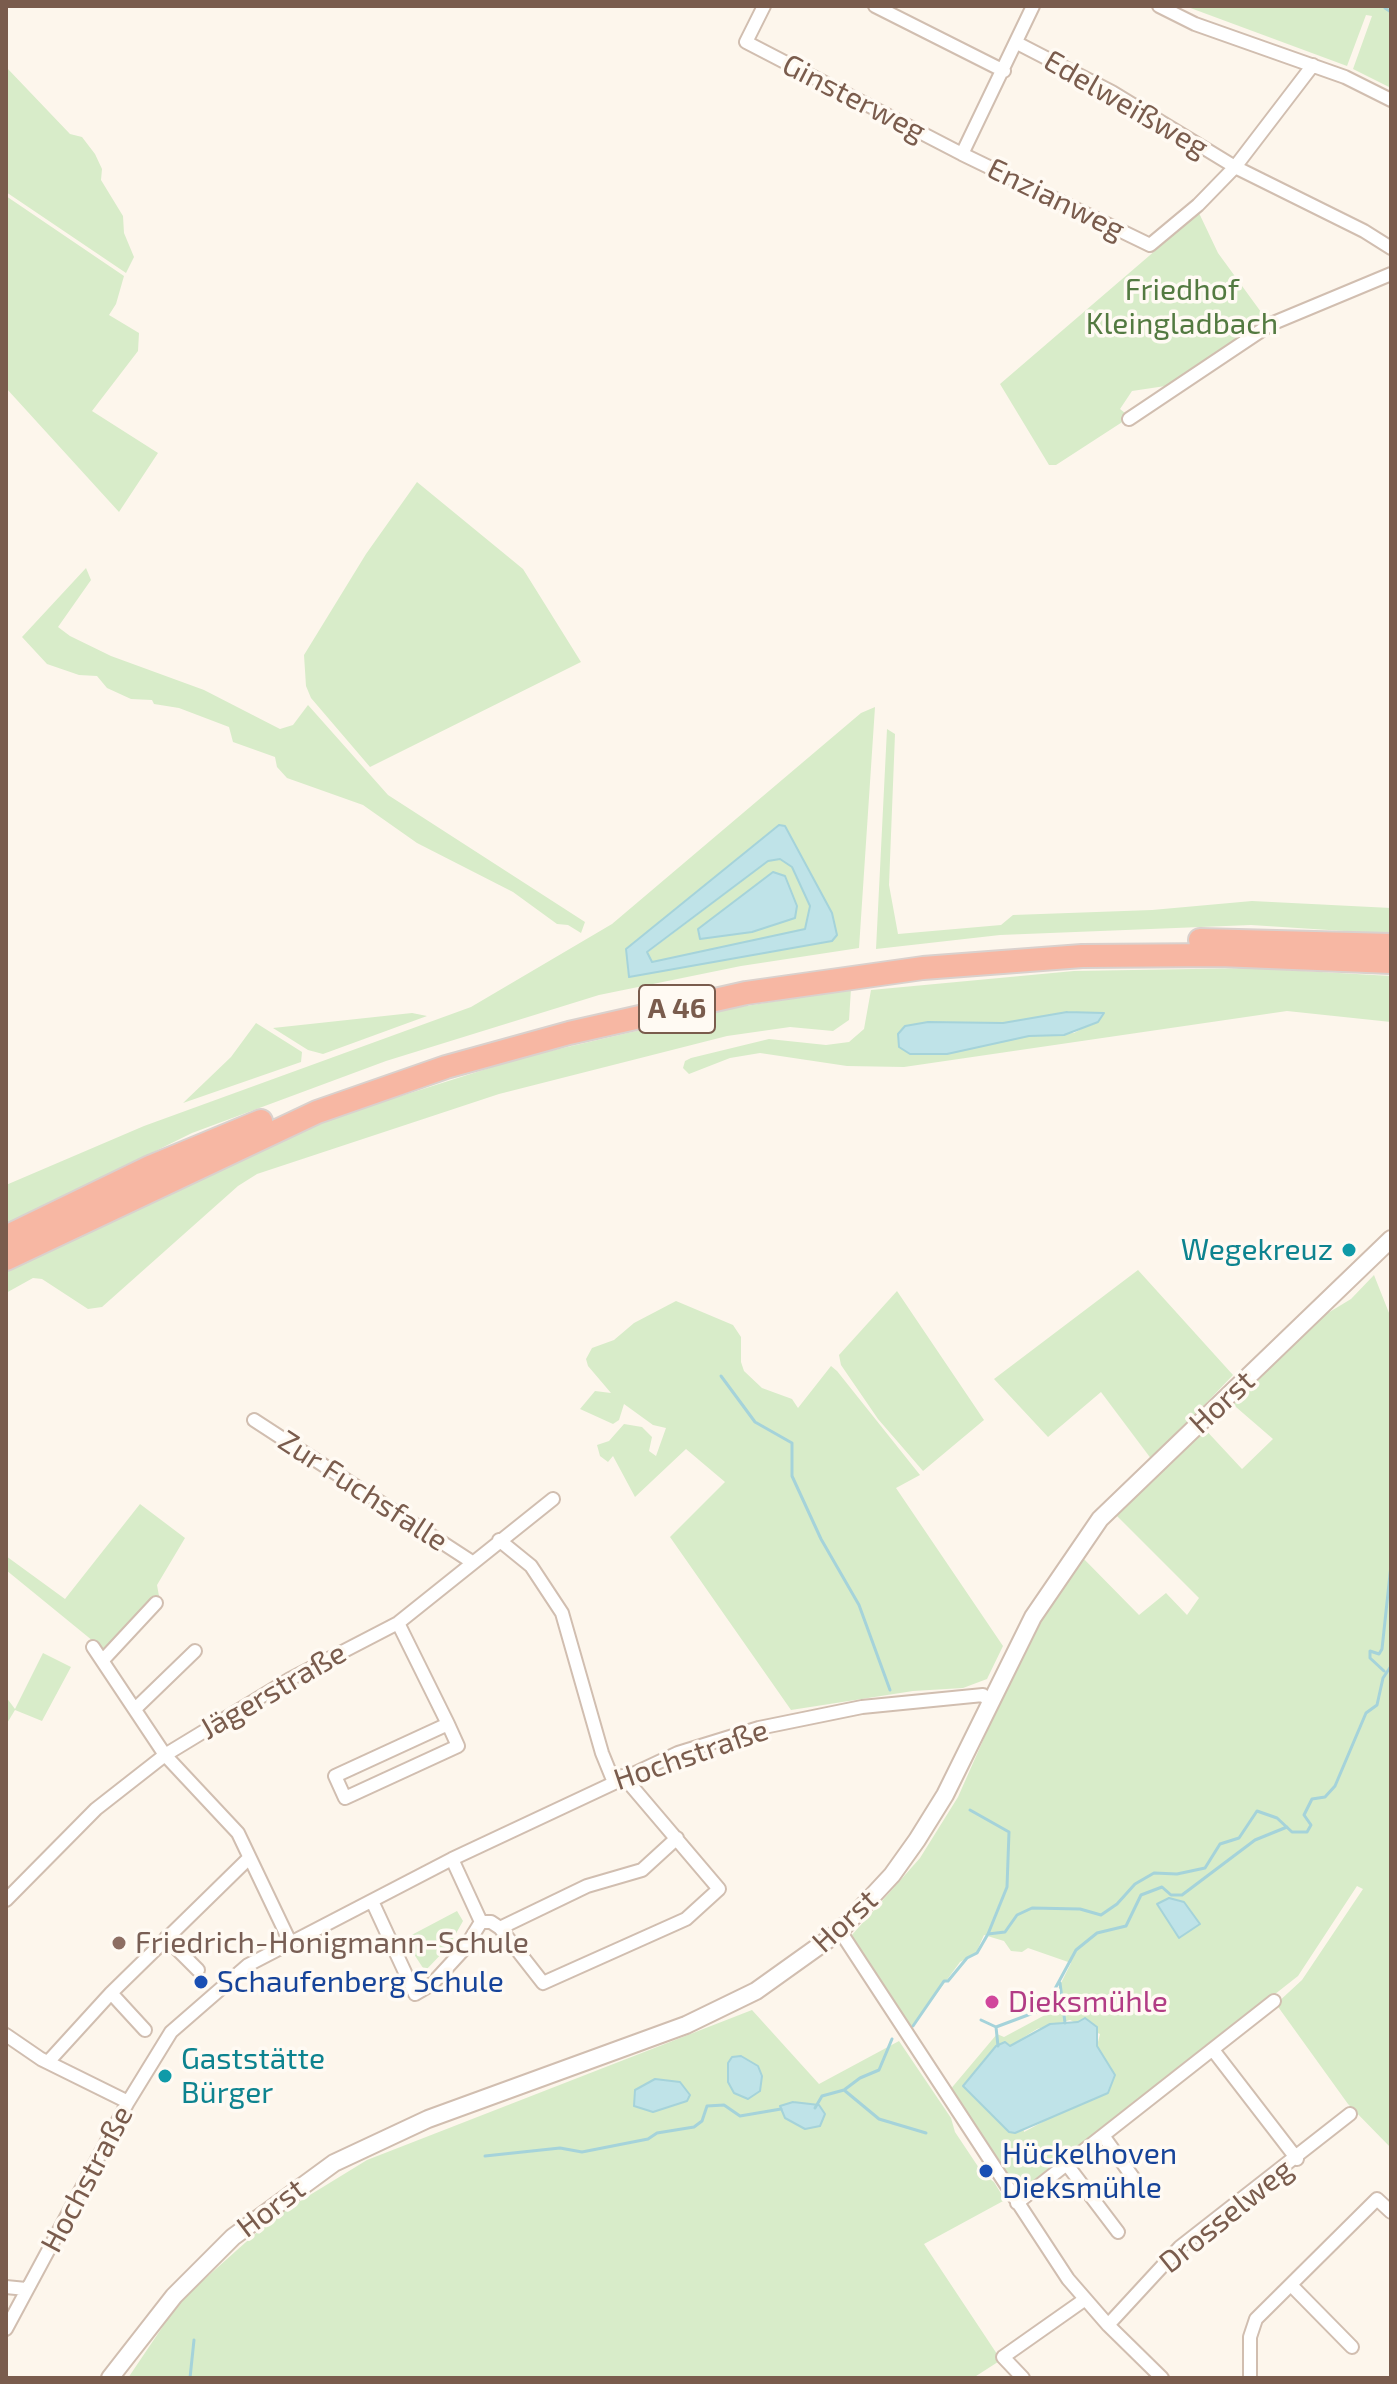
<!DOCTYPE html>
<html>
<head>
<meta charset="utf-8">
<style>
	body { margin:0 }
	#map { position:relative; width:1397px; height:2384px; overflow:hidden; background:#fdf6ec; font-family:"Exo 2",sans-serif }
	canvas { display:block }
	.frame { position:absolute; inset:0; border:8px solid #7a5c4d; pointer-events:none }
</style>
</head>
<body>
<div id="map">
<canvas width="1397" height="2384"></canvas>
<div class="frame"></div>
</div>
<script>
const c = document.querySelector('canvas').getContext('2d');
c.lineJoin = 'round';
function paint(path, color) {
  c.fillStyle = color;
  c.fill(path, 'evenodd');
}
function shape(rows) {
  const path = new Path2D();
  for (const r of rows) {
    path.moveTo(r[0], r[1]);
    for (let i = 2; i < r.length; i += 2) path.lineTo(r[i], r[i + 1]);
  }
  return path;
}
function strokePath(path, color, width, dash) {
  c.strokeStyle = color;
  c.lineWidth = width;
  c.lineCap = dash ? 'butt' : 'round';
  c.setLineDash(dash || []);
  c.stroke(path);
}
function drawText(font, color, halo, rows, align = 'center') {
  c.font = font + ' "Exo 2",sans-serif';
  c.lineWidth = 7;
  c.setLineDash([]);
  c.textBaseline = 'middle';
  c.strokeStyle = halo;
  c.fillStyle = color;
  for (const [text, x, y, turn = 0] of rows) {
    c.save();
    c.translate(x, y);
    c.rotate((+turn || 0) * Math.PI / 180);
    c.textAlign = isNaN(turn) ? turn : align;
    if (halo) c.strokeText(text, 0, 0);
    c.fillText(text, 0, 0);
    c.restore();
  }
}
const green = shape([
	[1185,6,1391,6,1391,88,1353,69,1372,16,1366,15,1347,66],
	[7,68,70,134,82,137,95,154,102,169,101,180,123,216,124,233,134,257,126,273,6,192],
	[6,196,124,276,116,304,109,315,139,333,138,351,92,411,158,453,119,512,6,388],
	[1199,213,1218,253,1261,312,1264,323,1172,385,1132,391,1120,409,1130,417,1056,465,1049,465,1000,384],
	[417,482,523,569,581,662,370,767,311,698,306,686,304,655,366,554],
	[86,568,91,580,58,627,70,636,111,656,204,690,280,729,293,725,308,705,388,795,585,922,581,933,568,925,557,924,513,892,417,843,363,805,287,778,277,767,275,757,233,742,229,727,179,708,154,704,152,700,131,699,107,688,97,676,79,675,47,664,22,637],
	[875,707,859,948,741,966,599,995,386,1061,192,1133,6,1225,6,1185,144,1126,471,1007,612,924,861,713],
	[779,825,832,941,628,973,626,949],
	[887,729,895,734,889,885,898,934,1001,925,1013,915,1152,910,1252,901,1391,908,1391,934,1251,925,1000,935,876,949],
	[780,859,792,867,811,907,805,929,652,962,647,953,768,861],
	[1252,968,1391,976,1391,1022,1287,1011,904,1067,847,1066,760,1053,730,1058,689,1074,683,1068,685,1061,691,1058,769,1039,826,1045,849,1042,864,1029,871,990,1074,971],
	[1067,1012,1099,1012,1085,1027,1074,1033,1029,1036,947,1054,910,1054,905,1026,928,1022,1003,1023],
	[851,989,849,1020,833,1031,790,1027,727,1036,499,1094,257,1174,238,1186,102,1307,88,1309,42,1279,33,1278,6,1293,6,1264,255,1147,341,1115,524,1057,740,1007],
	[412,1013,427,1016,323,1054,308,1050,273,1028],
	[256,1023,302,1052,301,1062,183,1103,231,1057],
	[1138,1270,1233,1375,1152,1460,1101,1392,1048,1437,994,1379],
	[1374,1275,1391,1318,1391,2148,1348,2104,1276,2004,1302,1980,1363,1889,1357,1886,1298,1976,1021,2194,949,2091,997,2034,1004,2037,1045,2015,1071,1963,1028,1948,1022,1952,1011,1951,1004,1941,984,1935,976,1953,960,1962,910,2030,851,1936,920,1858,958,1797,1038,1616,1079,1554,1139,1615,1166,1593,1187,1615,1199,1598,1113,1512,1202,1426,1242,1469,1273,1439,1229,1401,1288,1351,1318,1319,1351,1299],
	[1070,2020,1100,2034,1097,2046,1048,2119,1024,2132,1005,2042,1010,2046,1037,2029],
	[897,1291,984,1420,923,1471,878,1419,841,1365,839,1355],
	[676,1301,733,1325,741,1337,741,1362,744,1371,762,1388,792,1399,798,1408,831,1366,837,1371,920,1475,896,1488,1003,1646,987,1679,963,1688,913,1691,791,1710,670,1537,725,1482,686,1449,635,1497,613,1456,608,1462,600,1456,597,1445,609,1441,624,1424,642,1427,652,1437,649,1451,656,1456,666,1428,653,1425,624,1404,619,1420,613,1424,580,1409,595,1391,611,1393,588,1366,586,1359,592,1348,614,1340,634,1323],
	[140,1504,185,1538,157,1585,159,1596,104,1650,6,1570,6,1556,65,1599],
	[43,1653,71,1667,42,1721,15,1710,6,1725,6,1697,15,1709],
	[457,1911,463,1921,449,1946,425,1971,404,1939],
	[752,2010,819,2084,899,2041,951,2118,955,2132,983,2174,994,2182,1005,2200,924,2244,1001,2360,973,2378,128,2378,180,2301,274,2217,367,2160]
]);
const water = shape([
	[779,825,785,826,832,913,837,935,832,941,629,977,626,949,779,825],
	[780,859,792,867,810,906,805,929,652,962,647,952,768,861,780,859],
	[773,872,785,876,797,906,795,918,752,932,700,939,698,929,773,872],
	[1067,1012,1104,1013,1098,1022,1064,1035,1029,1036,947,1054,910,1054,899,1047,898,1034,905,1026,928,1022,1003,1023,1067,1012],
	[1169,1898,1184,1902,1200,1924,1179,1938,1157,1904,1169,1898],
	[1085,2018,1097,2027,1097,2046,1115,2075,1108,2093,1015,2133,1009,2132,963,2086,996,2046,1005,2042,1010,2046,1050,2024,1078,2022,1085,2018],
	[741,2056,758,2066,762,2076,760,2091,748,2099,734,2093,728,2082,728,2063,732,2057,741,2056],
	[655,2079,680,2082,690,2095,687,2101,653,2112,634,2106,635,2090,655,2079],
	[793,2102,819,2105,825,2114,820,2126,805,2129,785,2118,780,2106,793,2102]
]);
const stream = shape([
	[1385,8,1391,12],
	[721,1376,755,1422,792,1443,792,1476,821,1539,859,1605,890,1690],
	[1384,1671,1370,1658,1370,1651,1379,1654,1382,1649,1391,1565],
	[970,1810,1009,1832,1007,1887,988,1934],
	[1060,1983,1065,2023],
	[981,2020,996,2027,1044,2009,1076,1950,1097,1933,1126,1926,1141,1895,1162,1887,1171,1895,1182,1895,1255,1840,1287,1827],
	[913,2026,944,1981,948,1981,967,1958,977,1953,988,1934,1005,1932,1017,1915,1032,1908,1080,1909,1101,1915,1117,1904,1135,1884,1154,1873,1177,1874,1205,1868,1220,1844,1239,1838,1257,1811,1277,1818,1292,1832,1307,1832,1311,1825,1304,1815,1312,1799,1325,1797,1335,1786,1366,1713,1377,1705,1383,1678,1391,1666],
	[996,2027,998,2046],
	[844,2090,879,2119,926,2133],
	[815,2108,822,2096,844,2090,860,2078,879,2070,892,2039],
	[485,2156,560,2148,582,2152,648,2139,657,2133,694,2127,702,2121,707,2106,724,2105,740,2116,781,2109],
	[190,2378,194,2340]
]);
const minor = shape([
	[764,6,746,42,962,154,1150,245,1198,205,1235,167,1313,65],
	[875,6,1004,71],
	[1159,6,1195,24,1345,77,1391,100],
	[1017,43,1112,92,1235,167,1364,231,1391,248],
	[962,154,1033,6],
	[1129,419,1271,324,1391,274],
	[254,1420,472,1562],
	[499,1540,531,1566,562,1613,602,1753,613,1780],
	[398,1623,448,1724,458,1746,345,1798,335,1776,448,1724],
	[93,1647,165,1755,238,1833,291,1944],
	[103,1660,156,1603],
	[135,1709,195,1651],
	[452,1859,481,1922],
	[6,1900,96,1809,165,1755,290,1679,398,1623,553,1499],
	[372,1901,415,1994,432,1984,465,1948,481,1922],
	[481,1922,491,1922,500,1928,587,1886,642,1870,677,1838],
	[500,1928,543,1983,686,1919,719,1889,623,1776],
	[840,1931,1068,2279,1108,2325,1162,2378],
	[166,1938,198,1970],
	[111,1993,145,2030],
	[6,2035,41,2059,128,2102],
	[1213,2050,1297,2159],
	[48,2062,111,1993,249,1858],
	[1104,2137,1137,2183],
	[1068,2166,1118,2232],
	[1017,2203,1274,2001],
	[1291,2285,1352,2347],
	[6,2287,26,2289],
	[1108,2325,1180,2247,1350,2114],
	[6,2329,128,2102,171,2032,248,1965,452,1859,678,1753,759,1728,862,1707,983,1695,990,1702],
	[1023,2378,1003,2357,1084,2300],
	[1250,2378,1250,2337,1256,2319,1377,2199,1391,2212]
]);
const tertiary = shape([
	[110,2378,174,2296,233,2237,334,2163,428,2119,686,2025,756,1991,840,1931,892,1875,917,1840,945,1795,1033,1617,1100,1519,1391,1239]
]);
const motorway = shape([
	[1200,940,1391,945],
	[6,1237,150,1167,261,1121],
	[6,1259,317,1112,446,1067,569,1033,746,993,923,968,1082,956,1220,955,1391,962]
]);
const markers = [
	[1349,1250,8,"#0f9aa8"],
	[119,1943,8,"#8d6e63"],
	[201,1982,8,"#1a4fb4"],
	[992,2002,8,"#d1479c"],
	[165,2076,8,"#0f9aa8"],
	[986,2171,8,"#1a4fb4"]
];
const shields = [
	[677,1009,76]
];
const shieldNames = [
	["A 46",677,1009]
];
const streetNames = [
	["Ginsterweg",854,98,27],
	["Edelweißweg",1126,104,30],
	["Enzianweg",1056,199,26],
	["Horst",1222,1402,-43],
	["Zur Fuchsfalle",363,1491,33],
	["Jägerstraße",273,1691,-30],
	["Hochstraße",691,1755,-19],
	["Horst",845,1921,-43],
	["Hochstraße",87,2179,-62],
	["Horst",271,2208,-37],
	["Drosselweg",1226,2216,-39]
];
const parkNames = [
	["Friedhof",1182,290],
	["Kleingladbach",1182,324]
];
const cultureNames = [
	["Wegekreuz",1333,1250],
	["Gaststätte",181,2059,"left"],
	["Bürger",181,2093,"left"]
];
const educationNames = [
	["Friedrich-Honigmann-Schule",135,1943]
];
const transitNames = [
	["Schaufenberg Schule",217,1982],
	["Hückelhoven",1002,2154],
	["Dieksmühle",1002,2188]
];
const hotelNames = [
	["Dieksmühle",1008,2002]
];
paint(green, '#d8ecc9');
paint(water, '#bfe3e8');
strokePath(water, '#a5d3da', 2);
strokePath(stream, '#a5d3da', 3);
strokePath(minor, '#d1beb0', 16);
strokePath(tertiary, '#d1beb0', 20);
strokePath(motorway, '#dad1cd', 26);
strokePath(minor, '#fff', 12);
strokePath(tertiary, '#fff', 16);
strokePath(motorway, '#f7b7a3', 22);
for (const [x, y, r, color] of markers) {
  const dot = new Path2D();
  dot.arc(x, y, r, 0, 2 * Math.PI);
  c.fillStyle = color;
  c.fill(dot);
  strokePath(dot, '#fffaf3', 3);
}
for (const [x, y, w] of shields) {
  const box = new Path2D();
  box.roundRect(x - w / 2, y - 24, w, 48, 6);
  c.fillStyle = '#fffaf3';
  c.fill(box);
  strokePath(box, '#7a5c4d', 2);
}
drawText('bold 28px', '#7a5c4d', null, shieldNames);
drawText('30px', '#7a5c4d', '#fffaf3', streetNames);
drawText('30px', '#537a41', '#fffaf3', parkNames);
drawText('30px', '#0d838f', '#fffaf3', cultureNames, 'right');
drawText('30px', '#785e54', '#fffaf3', educationNames, 'left');
drawText('30px', '#164399', '#fffaf3', transitNames, 'left');
drawText('30px', '#b23c85', '#fffaf3', hotelNames, 'left');
</script>
</body>
</html>
